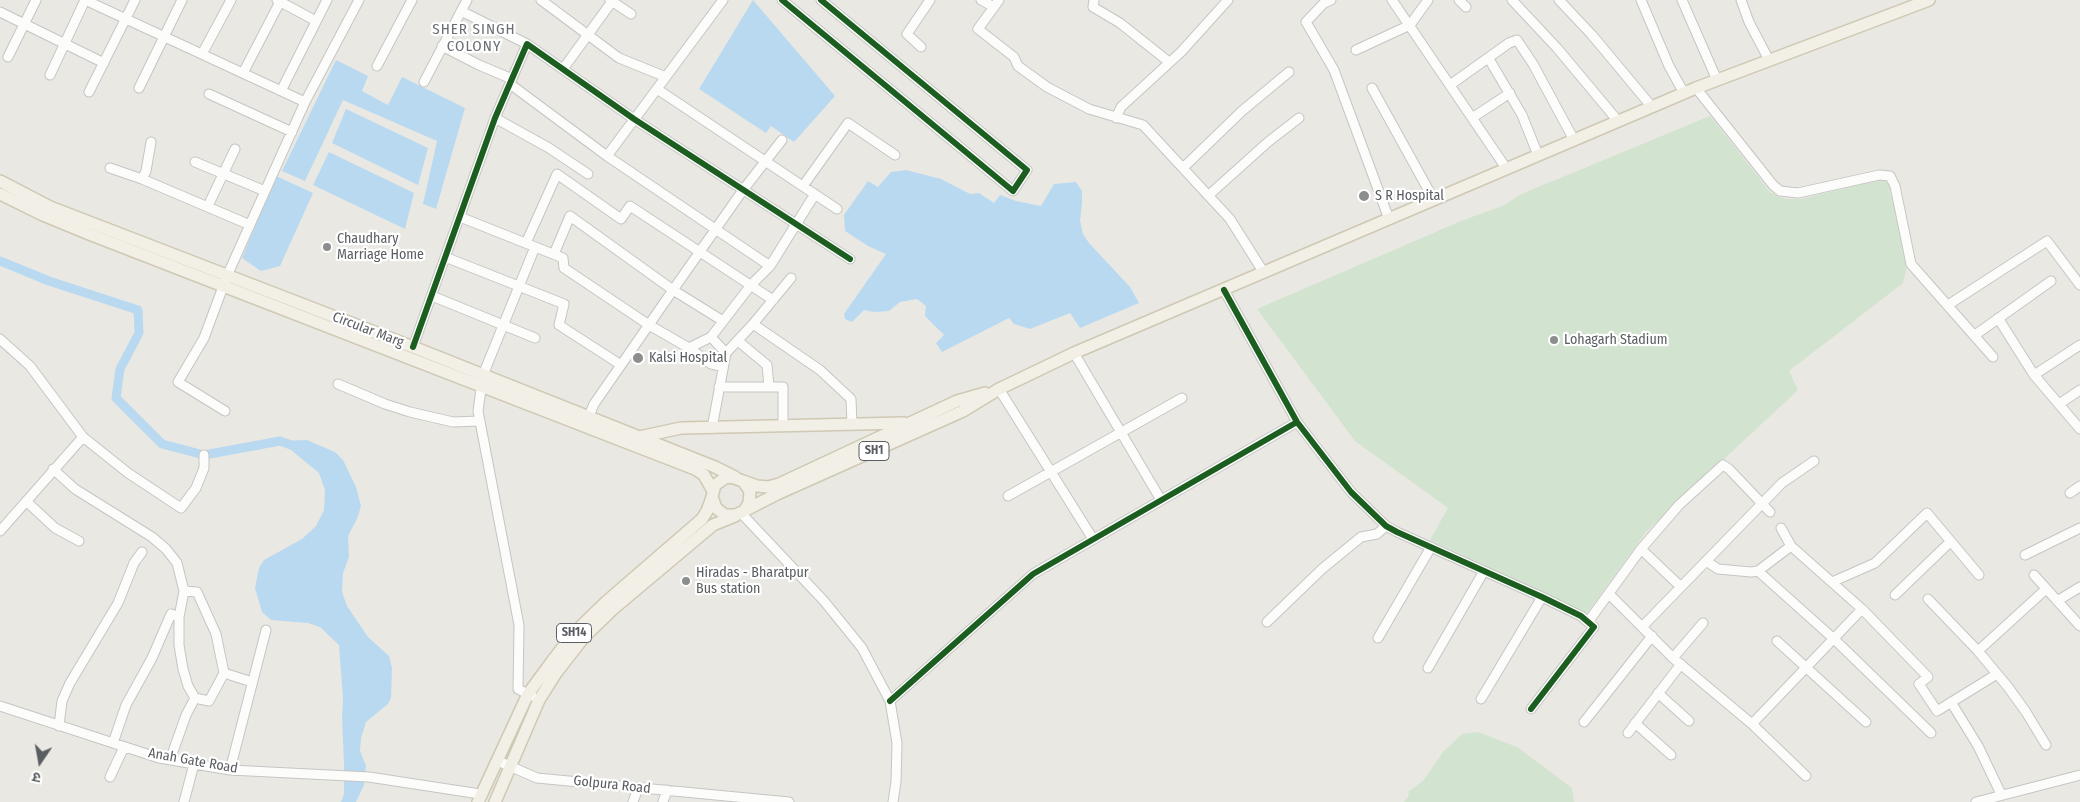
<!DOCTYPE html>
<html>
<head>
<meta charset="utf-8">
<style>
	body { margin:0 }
	#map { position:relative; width:2080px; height:802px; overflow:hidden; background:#e9e8e3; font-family:"Fira Sans Condensed","Noto Sans Devanagari",sans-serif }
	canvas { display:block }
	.north { position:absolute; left:15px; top:737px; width:50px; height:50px; -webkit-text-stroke:4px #fff; paint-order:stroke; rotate:192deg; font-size:14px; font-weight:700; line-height:20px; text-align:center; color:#5a5d61 }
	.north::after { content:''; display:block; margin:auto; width:18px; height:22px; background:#5a5d61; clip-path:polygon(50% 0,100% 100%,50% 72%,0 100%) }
</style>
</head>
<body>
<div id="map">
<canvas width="2080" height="802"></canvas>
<div class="north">उ</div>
</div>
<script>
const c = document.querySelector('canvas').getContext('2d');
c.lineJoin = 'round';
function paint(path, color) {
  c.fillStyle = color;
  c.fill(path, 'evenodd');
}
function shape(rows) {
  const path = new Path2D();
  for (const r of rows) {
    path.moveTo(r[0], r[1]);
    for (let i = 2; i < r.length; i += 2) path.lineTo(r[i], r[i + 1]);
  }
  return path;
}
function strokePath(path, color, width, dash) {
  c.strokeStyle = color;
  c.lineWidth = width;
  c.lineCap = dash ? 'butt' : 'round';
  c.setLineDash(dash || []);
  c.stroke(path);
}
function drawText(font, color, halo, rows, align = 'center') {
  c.font = font + ' "Fira Sans Condensed",sans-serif';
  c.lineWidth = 4.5;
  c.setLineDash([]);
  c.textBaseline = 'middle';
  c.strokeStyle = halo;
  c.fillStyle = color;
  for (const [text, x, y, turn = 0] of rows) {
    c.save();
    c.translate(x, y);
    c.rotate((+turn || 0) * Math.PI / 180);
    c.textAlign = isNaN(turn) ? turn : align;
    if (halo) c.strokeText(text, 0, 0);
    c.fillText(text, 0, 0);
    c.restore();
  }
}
const green = shape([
	[1710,116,1770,192,1779,197,1787,199,1800,199,1879,180,1885,181,1889,185,1907,266,1903,283,1789,371,1798,390,1646,532,1587,613,1430,540,1448,508,1355,441,1257,309,1461,221,1505,205,1519,195],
	[1478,732,1517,747,1572,788,1574,802,1404,802,1408,797,1409,791,1423,781,1443,752,1462,734]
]);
const water = shape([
	[753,0,835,96,794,142,771,126,766,133,699,89],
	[336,60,368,76,362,91,388,105,402,77,465,108,436,209,423,204,437,141,343,100,305,181,282,171],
	[346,109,428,148,418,185,332,143],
	[329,152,414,193,405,229,313,185],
	[906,170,941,179,970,194,979,193,994,203,1000,195,1016,201,1041,206,1054,184,1076,182,1082,191,1082,203,1080,221,1083,234,1089,243,1130,287,1139,303,1080,328,1070,313,1030,329,1014,324,1009,318,942,352,936,343,944,335,925,316,926,306,917,299,900,302,889,311,874,312,864,310,852,322,845,319,844,314,886,254,868,246,845,231,844,215,868,181,878,187,891,172],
	[276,176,313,193,280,266,261,271,242,258],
	[307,440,335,452,343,460,356,487,361,506,357,519,348,536,349,557,343,573,342,592,347,606,368,637,389,656,392,668,391,698,388,704,366,722,361,738,360,751,366,766,364,785,356,802,341,802,344,794,344,764,342,717,343,699,339,645,320,627,308,623,271,620,262,612,255,588,259,568,264,560,302,539,316,526,324,510,325,490,319,473,280,441]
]);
const canal = shape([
	[0,261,49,281,138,310,139,333,120,369,116,398,162,444,204,455,280,441,291,445]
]);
const minor = shape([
	[85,0,305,102],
	[277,0,316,21],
	[541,0,619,58,666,77],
	[610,0,631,14],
	[782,0,1013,191,1027,170,821,0],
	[981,0,994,7],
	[999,0,978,29,1014,57,1018,66,1047,87,1089,109,1143,125,1230,219,1264,273],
	[1094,0,1093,7,1120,23,1169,62],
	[1331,0,1324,3,1306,22,1334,70,1389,219],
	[1392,0,1506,168],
	[1459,0,1466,7],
	[1512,0,1557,48,1618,121],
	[1559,0,1592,35,1652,107],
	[1641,0,1669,66,1684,93],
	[1682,0,1717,80],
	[1741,0,1749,22,1769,60],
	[461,11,527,44],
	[0,12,104,63],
	[442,46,479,65,512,79],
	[921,47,907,34,930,0],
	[1356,50,1410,25,1428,0],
	[202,54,231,0],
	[8,57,36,0],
	[1489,59,1522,115,1538,155],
	[377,66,412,0],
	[563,69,613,0],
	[243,73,281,0],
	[50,75,85,0],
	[424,82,467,0],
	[510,84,607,156,770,266],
	[1450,85,1509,43,1517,40,1533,64,1574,140],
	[139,88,182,0],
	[1372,88,1434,200],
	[1696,88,1773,185,1780,191,1798,193,1879,175,1890,176,1895,186,1911,264,1993,357],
	[657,89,837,209],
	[281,91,327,0],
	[89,92,135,0],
	[209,94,292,132],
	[495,118,549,148,588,174],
	[1116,118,1121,107,1181,52,1228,0],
	[1472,118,1510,93],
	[607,156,723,0],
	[195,162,265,191],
	[1184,167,1242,111,1289,72],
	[110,168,142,179,250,225],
	[142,179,146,171,151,142],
	[803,186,848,123,895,155],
	[1209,195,1268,142,1299,118],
	[208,206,235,149],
	[460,217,563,258,564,268,649,325,689,348,711,364,723,367],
	[526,243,557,174,621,219,630,206,773,300],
	[554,254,570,216,673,290,723,321],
	[445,257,564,304,559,325,621,365],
	[1224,290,1297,422,1351,492,1386,526,1397,532,1542,597,1581,616,1594,627,1531,709],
	[432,296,535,338],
	[1948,305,2047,241,2080,285],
	[1998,318,2034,375,2080,429],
	[753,324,820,370,851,399,852,425],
	[1975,335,2051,281],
	[711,337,726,353],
	[0,339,30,366,83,437,128,473,181,508,196,488,204,468,204,455],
	[738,341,767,365,769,387],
	[413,347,495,118,527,44,634,119,850,259],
	[689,348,711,337,751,285,770,266,815,194],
	[1074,353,1161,500],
	[2034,375,2080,345],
	[338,384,385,404,410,412,453,422,480,421],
	[719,387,783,387,783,426],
	[999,389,1093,539],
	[2059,404,2080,390],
	[225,411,178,382,204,338,227,276,305,102,359,0],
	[586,423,594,404,673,290,743,190,782,140],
	[712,428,726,353,753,324,791,278],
	[53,469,75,489,152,537,166,549,177,563,184,591,179,617,179,645,183,669,188,686,195,698,209,701,224,673],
	[2070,493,2080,486],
	[1008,496,1182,398],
	[26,501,55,528,79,541],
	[741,513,824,601,862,648,890,701,897,743,896,782,893,802],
	[1781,528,1791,546,1862,609,1928,677,1919,684,1937,711,1997,674],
	[0,531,83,437],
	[1641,549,1681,587],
	[2025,555,2080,528],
	[1706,561,1718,569,1751,572,1758,571,1791,546],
	[1758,571,1834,639,1931,733],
	[2034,575,2080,626],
	[1832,582,1875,563,1927,513,1979,575],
	[184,591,197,592,216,634,224,673,252,682],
	[1609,594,1673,658,1752,724,1806,776],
	[1895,595,1950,542],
	[1928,599,1978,651,2008,687,2026,712,2046,745],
	[2057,601,2080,587],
	[1267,622,1322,569,1361,537,1377,534,1386,526],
	[1588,622,1641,549,1679,505,1723,465,1729,469,1770,512],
	[1642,627,1782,483,1814,461],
	[1378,638,1431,547],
	[1777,641,1866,722],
	[1978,651,2046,589],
	[1673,658,1703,623],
	[1428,668,1484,571],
	[1658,693,1689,721],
	[532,696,518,689,519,625,478,411,483,375,535,247],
	[1481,699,1542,597],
	[890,701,1033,574,1297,422],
	[1951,702,1978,746,2001,794],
	[0,706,159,758,230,770,369,777,480,794],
	[1584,722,1652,636],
	[1635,723,1671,755],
	[1752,724,1862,609],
	[59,726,62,701,70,683,118,603,134,563,142,552],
	[1628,733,1681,664],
	[113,743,126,705,152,658,171,614,179,617],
	[170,760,186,715,195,698],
	[498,761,537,778,789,802],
	[230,770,266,630],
	[110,777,124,747],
	[184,802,194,764],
	[633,802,638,788],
	[663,802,667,790],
	[1976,802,2080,775]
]);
const major = shape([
	[0,181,50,207,413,347,715,467,735,477],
	[0,194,43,215,89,234,695,469,704,475,713,491],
	[639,437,681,428,904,423],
	[743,481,757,486,768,487,779,484,957,401,985,393],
	[746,508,749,503,750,491,743,481,731,477,725,478,715,485,712,497,716,508,725,515,736,515,777,494,963,411,999,389,1074,353,1696,88,1929,0],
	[478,802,528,694,553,660,574,633,606,602,702,519,707,511,712,497],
	[495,802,539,700,556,673,584,637,613,609,713,525,735,516]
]);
const cycleway = shape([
	[782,0,1013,191,1027,170,821,0],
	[1224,290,1297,422,1351,492,1386,526,1397,532,1542,597,1581,616,1594,627,1531,709],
	[413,347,495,118,527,44,634,119,850,259],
	[890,701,1033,574,1297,422]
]);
const markers = [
	[1364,196,6,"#8c8e8e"],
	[327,247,5,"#8c8e8e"],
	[1554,340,5,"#8c8e8e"],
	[638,358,6,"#8c8e8e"],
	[686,581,5,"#8c8e8e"]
];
const shields = [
	[874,451,30],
	[574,633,35]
];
const shieldNames = [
	["SH1",874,451],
	["SH14",574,633]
];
const poiNames = [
	["S R Hospital",1375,196],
	["Chaudhary",337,239],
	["Marriage Home",337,255],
	["Lohagarh Stadium",1564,340],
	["Kalsi Hospital",649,358],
	["Hiradas - Bharatpur",696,573],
	["Bus station",696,589]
];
const streetNames = [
	["Circular Marg",368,330,21],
	["Anah Gate Road",193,761,10],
	["Golpura Road",612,785,6]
];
const neighbourhoodNames = [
	["SHER SINGH",474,30],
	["COLONY",474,47]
];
paint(green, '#d2e4cf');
paint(water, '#b9d9f1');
strokePath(canal, '#b9d9f1', 9);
strokePath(minor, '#c5c5c4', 11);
strokePath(major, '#cfc8b3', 14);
strokePath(minor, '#fcfcfb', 9);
strokePath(major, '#f1efe6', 11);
strokePath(cycleway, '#1b5e20', 6);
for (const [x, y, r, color] of markers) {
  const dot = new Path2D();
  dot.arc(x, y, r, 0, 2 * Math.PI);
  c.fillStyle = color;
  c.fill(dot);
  strokePath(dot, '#fff', 2);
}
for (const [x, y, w] of shields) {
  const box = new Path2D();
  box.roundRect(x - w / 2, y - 9.5, w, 19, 4);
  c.fillStyle = '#fff';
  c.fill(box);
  strokePath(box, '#5a5d61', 1);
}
drawText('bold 12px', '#5a5d61', null, shieldNames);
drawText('14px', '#5a5d61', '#fff', poiNames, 'left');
drawText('14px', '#5a5d61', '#fff', streetNames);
c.letterSpacing = '1px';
drawText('15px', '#6b6f73', '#fff', neighbourhoodNames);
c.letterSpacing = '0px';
</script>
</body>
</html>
